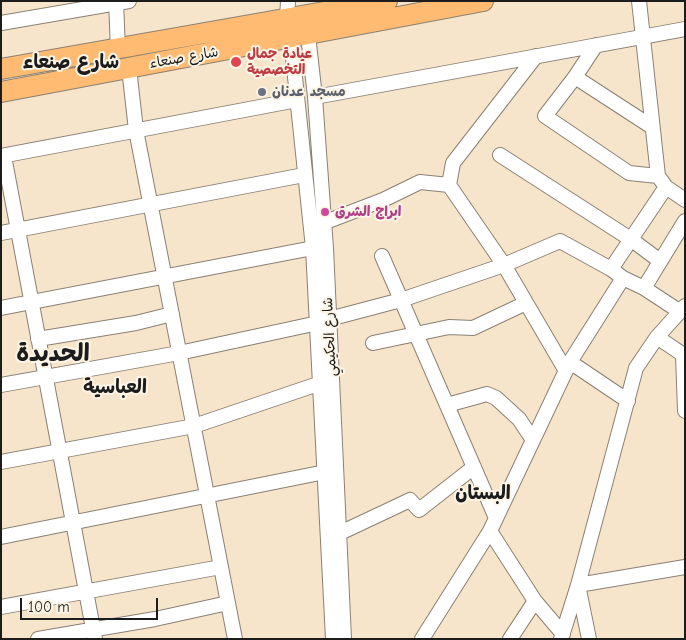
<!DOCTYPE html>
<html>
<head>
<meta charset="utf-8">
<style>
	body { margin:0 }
	#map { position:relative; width:686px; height:640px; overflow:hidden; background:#f7e5cb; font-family:"Comic Neue",sans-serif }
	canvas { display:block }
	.frame { position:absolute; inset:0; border:2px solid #1c1c1c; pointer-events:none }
	.scale { position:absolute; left:20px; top:598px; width:138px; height:22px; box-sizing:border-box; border:2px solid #1c1c1c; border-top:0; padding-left:6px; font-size:15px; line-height:18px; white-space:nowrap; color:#1c1c1c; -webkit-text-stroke:4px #fcf5e5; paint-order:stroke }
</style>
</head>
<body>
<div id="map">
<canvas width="686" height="640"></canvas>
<div class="frame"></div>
<div class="scale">100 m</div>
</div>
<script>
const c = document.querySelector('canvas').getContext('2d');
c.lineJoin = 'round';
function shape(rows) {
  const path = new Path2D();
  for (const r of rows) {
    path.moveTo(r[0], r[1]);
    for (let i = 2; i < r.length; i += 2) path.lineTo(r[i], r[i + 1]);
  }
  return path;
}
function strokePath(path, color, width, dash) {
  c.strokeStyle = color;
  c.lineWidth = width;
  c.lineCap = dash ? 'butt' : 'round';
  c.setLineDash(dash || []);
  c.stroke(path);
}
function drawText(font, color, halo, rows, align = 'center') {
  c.font = font + ' "Comic Neue","Playpen Sans Arabic",sans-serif';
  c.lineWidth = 4;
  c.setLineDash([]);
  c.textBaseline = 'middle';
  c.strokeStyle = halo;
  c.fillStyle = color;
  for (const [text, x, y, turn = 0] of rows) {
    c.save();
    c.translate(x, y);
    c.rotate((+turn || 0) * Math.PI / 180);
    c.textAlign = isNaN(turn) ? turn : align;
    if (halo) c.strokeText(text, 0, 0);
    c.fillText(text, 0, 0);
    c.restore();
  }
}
const minor = shape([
	[116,1,118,50],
	[639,1,658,176,666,187,685,200],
	[287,19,288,1],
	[1,23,129,1],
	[308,35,315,97,326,248,344,639],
	[291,39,313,248,333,639],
	[596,45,575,77,545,116,629,173,658,176],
	[129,68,136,130,235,639],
	[575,77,652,127],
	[315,97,685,29],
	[500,155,632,240,660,261],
	[1,156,297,100],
	[4,156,95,639],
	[323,223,383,200,420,182,449,185],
	[1,233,304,175],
	[382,256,496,518],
	[611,269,666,187],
	[644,288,685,221],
	[1,308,313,248],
	[329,319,401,300,504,265,449,185,453,163,536,56],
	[657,337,685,356],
	[38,339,136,323,172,314],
	[373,343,449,327,473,328,526,303],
	[683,355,685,411],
	[570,362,623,278,644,288,679,311],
	[566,371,504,265,560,241,611,269,623,278],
	[1,385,179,353,318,323],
	[447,405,487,394,496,398,519,419,533,440],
	[1,462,194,426,321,383],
	[490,531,570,362,628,401],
	[340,533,410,500,419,510,474,467],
	[1,537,325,472],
	[1,607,221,567],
	[38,639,155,619,228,603],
	[422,639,490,531,535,601,563,634],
	[510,639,535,601],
	[561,639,578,585,636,368,657,337,685,306],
	[589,639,578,585,685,567]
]);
const highway = shape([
	[1,69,387,1],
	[1,92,483,1]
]);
const markers = [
	[236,62,6,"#e0444e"],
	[262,92,5,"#6b7280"],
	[325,212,5,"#d1479c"]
];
const healthNames = [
	["عيادة جمال",247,54],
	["التخصصية",247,70]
];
const streetNames = [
	["شارع صنعاء",184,58,-10],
	["شارع الحكيمي",330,337,-93]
];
const worshipNames = [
	["مسجد عدنان",272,92]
];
const hotelNames = [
	["ابراج الشرق",335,212]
];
const districtNames = [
	["شارع صنعاء",71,63],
	["العباسية",115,388],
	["البستان",483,494]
];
const townNames = [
	["الحديدة",53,354]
];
strokePath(minor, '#8a8074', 16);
strokePath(highway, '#8a8074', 22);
strokePath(minor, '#fff', 14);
strokePath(highway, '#ffbb71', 20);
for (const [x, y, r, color] of markers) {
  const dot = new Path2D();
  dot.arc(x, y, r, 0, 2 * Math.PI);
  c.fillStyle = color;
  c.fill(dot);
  strokePath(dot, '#fcf5e5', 2);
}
drawText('bold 14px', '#be3a42', '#fcf5e5', healthNames, 'left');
drawText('14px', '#1c1c1c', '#fcf5e5', streetNames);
drawText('bold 14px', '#5b616d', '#fcf5e5', worshipNames, 'left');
drawText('bold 14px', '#b23c85', '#fcf5e5', hotelNames, 'left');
drawText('bold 19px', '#1c1c1c', '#fcf5e5', districtNames);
drawText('bold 24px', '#1c1c1c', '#fcf5e5', townNames);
</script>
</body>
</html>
